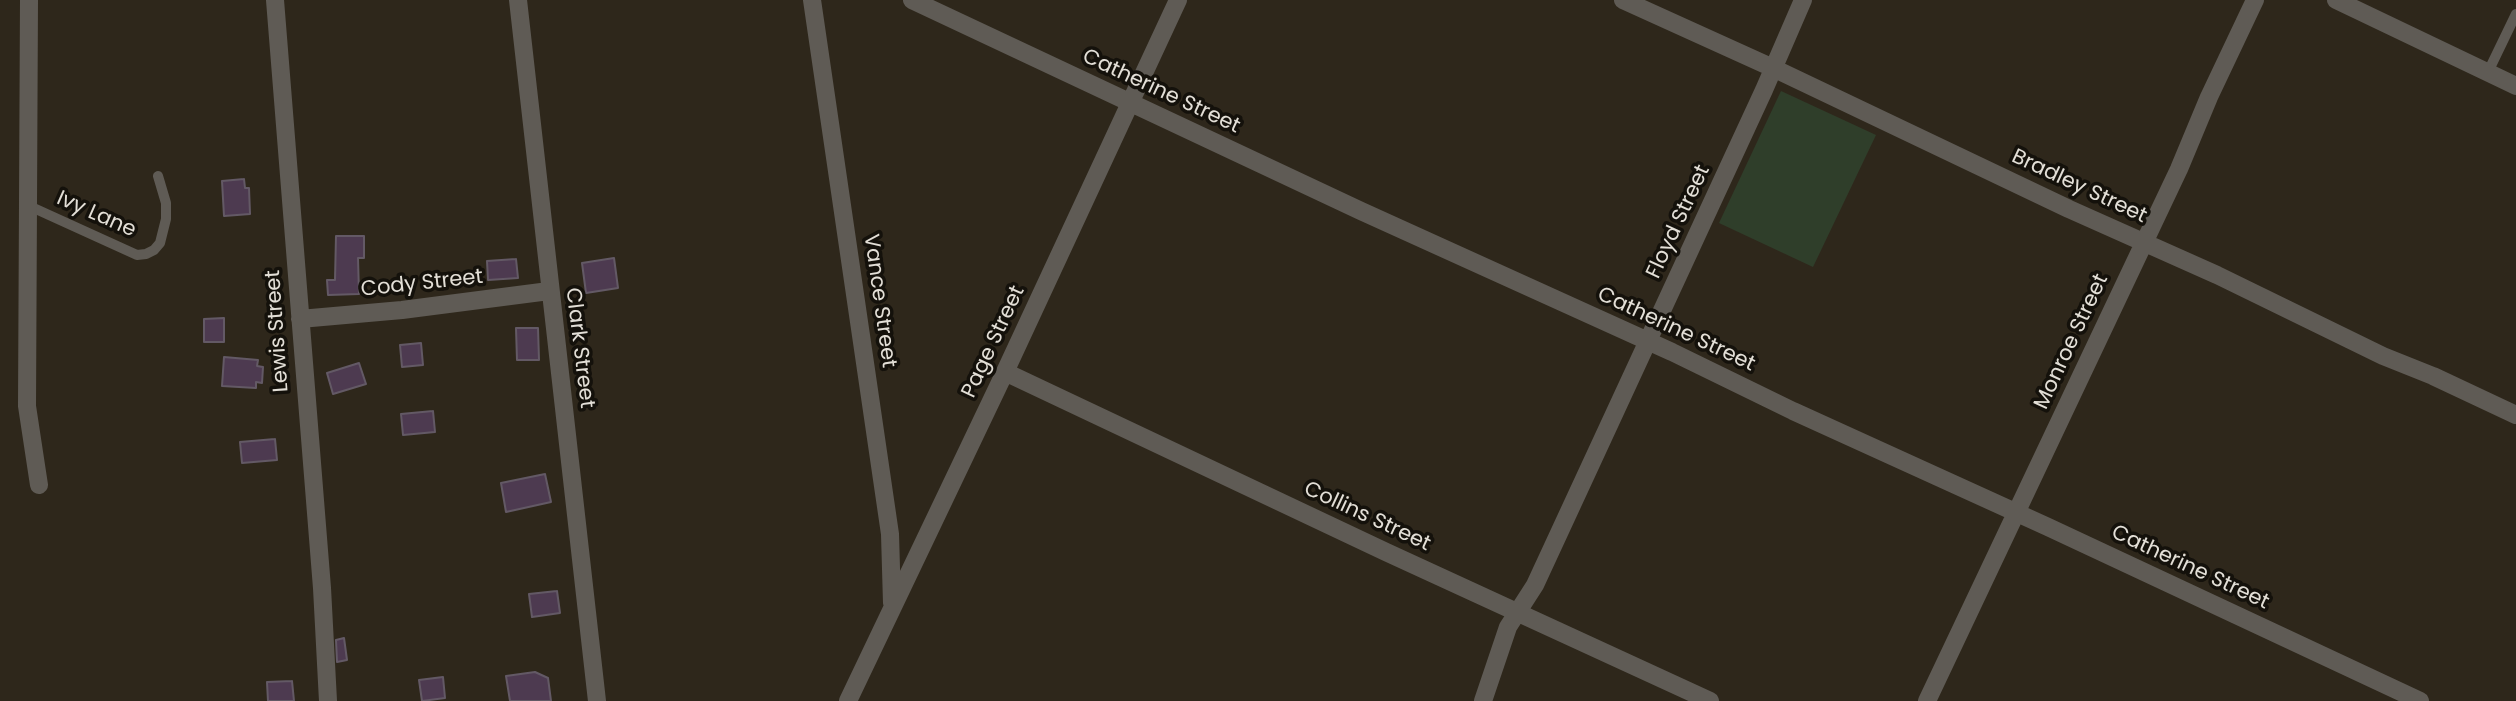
<!DOCTYPE html>
<html>
<head>
<meta charset="utf-8">
<style>
	body { margin:0 }
	canvas { display:block; background:#2e271b }
</style>
</head>
<body>
<canvas width="2516" height="701"></canvas>
<script>
const c = document.querySelector('canvas').getContext('2d');
c.lineJoin = 'round';
function paint(path, color) {
  c.fillStyle = color;
  c.fill(path, 'evenodd');
}
function shape(rows) {
  const path = new Path2D();
  for (const r of rows) {
    path.moveTo(r[0], r[1]);
    for (let i = 2; i < r.length; i += 2) path.lineTo(r[i], r[i + 1]);
  }
  return path;
}
function strokePath(path, color, width, dash) {
  c.strokeStyle = color;
  c.lineWidth = width;
  c.lineCap = dash ? 'butt' : 'round';
  c.setLineDash(dash || []);
  c.stroke(path);
}
function drawText(font, color, halo, rows, align = 'center') {
  c.font = font + ' Poppins,sans-serif';
  c.lineWidth = 7;
  c.setLineDash([]);
  c.textBaseline = 'middle';
  c.strokeStyle = halo;
  c.fillStyle = color;
  for (const [text, x, y, turn = 0] of rows) {
    c.save();
    c.translate(x, y);
    c.rotate((+turn || 0) * Math.PI / 180);
    c.textAlign = isNaN(turn) ? turn : align;
    if (halo) c.strokeText(text, 0, 0);
    c.fillText(text, 0, 0);
    c.restore();
  }
}
const green = shape([
	[1781,91,1876,135,1813,267,1719,223]
]);
const building = shape([
	[244,179,245,188,249,188,250,214,224,216,222,181,244,179],
	[336,236,364,236,364,258,358,258,359,294,328,295,327,280,335,280,336,236],
	[614,258,618,288,586,293,582,263,614,258],
	[516,259,518,278,488,280,487,261,516,259],
	[224,318,224,342,204,342,204,319,224,318],
	[516,328,538,328,539,360,517,360,516,328],
	[421,343,423,365,402,367,400,345,421,343],
	[224,357,258,360,257,366,263,367,262,383,256,382,256,388,222,386,224,357],
	[359,363,366,384,333,394,327,373,359,363],
	[433,411,435,432,403,435,401,414,433,411],
	[275,439,277,460,242,463,240,442,275,439],
	[545,474,551,502,506,512,501,483,545,474],
	[557,591,560,613,532,617,529,594,557,591],
	[344,638,347,660,337,662,336,640,344,638],
	[535,672,548,678,551,701,510,701,506,676,535,672],
	[443,677,445,698,422,701,419,680,443,677],
	[292,681,294,701,268,701,267,682,292,681]
]);
const service = shape([
	[2488,72,2516,14],
	[27,205,137,255,146,254,154,250,160,243,166,219,166,203,158,176]
]);
const minor = shape([
	[29,0,27,406,39,485],
	[275,0,322,588,328,701],
	[518,0,597,701],
	[812,0,890,534,892,603],
	[912,0,1361,211,1672,352,1793,411,2048,527,2420,701],
	[1623,0,1773,68,2069,209,2217,275,2383,356,2433,376,2516,415],
	[300,319,402,310,549,291],
	[1005,372,1386,552,1710,701],
	[848,701,1005,372,1178,0],
	[1483,701,1508,627,1535,585,1764,90,1803,0],
	[1927,701,2179,169,2209,97,2255,0]
]);
const tertiary = shape([
	[2336,0,2516,86]
]);
const streetNames = [
	["Catherine Street",1161,92,25],
	["Bradley Street",2079,187,25],
	["Ivy Lane",96,215,24],
	["Floyd Street",1679,222,-65],
	["Cody Street",422,284,-6],
	["Vance Street",879,301,82],
	["Catherine Street",1676,330,25],
	["Lewis Street",278,331,-94],
	["Page Street",994,342,-65],
	["Monroe Street",2072,342,-65],
	["Clark Street",579,348,83],
	["Collins Street",1367,517,25],
	["Catherine Street",2190,568,25]
];
paint(green, '#2f3e2a');
paint(building, '#4d3a50');
strokePath(building, '#635965', 2);
strokePath(service, '#5f5b55', 10);
strokePath(minor, '#5f5b55', 18);
strokePath(tertiary, '#5f5b55', 18);
drawText('21px', '#e3dfd7', '#14110b', streetNames);
</script>
</body>
</html>
